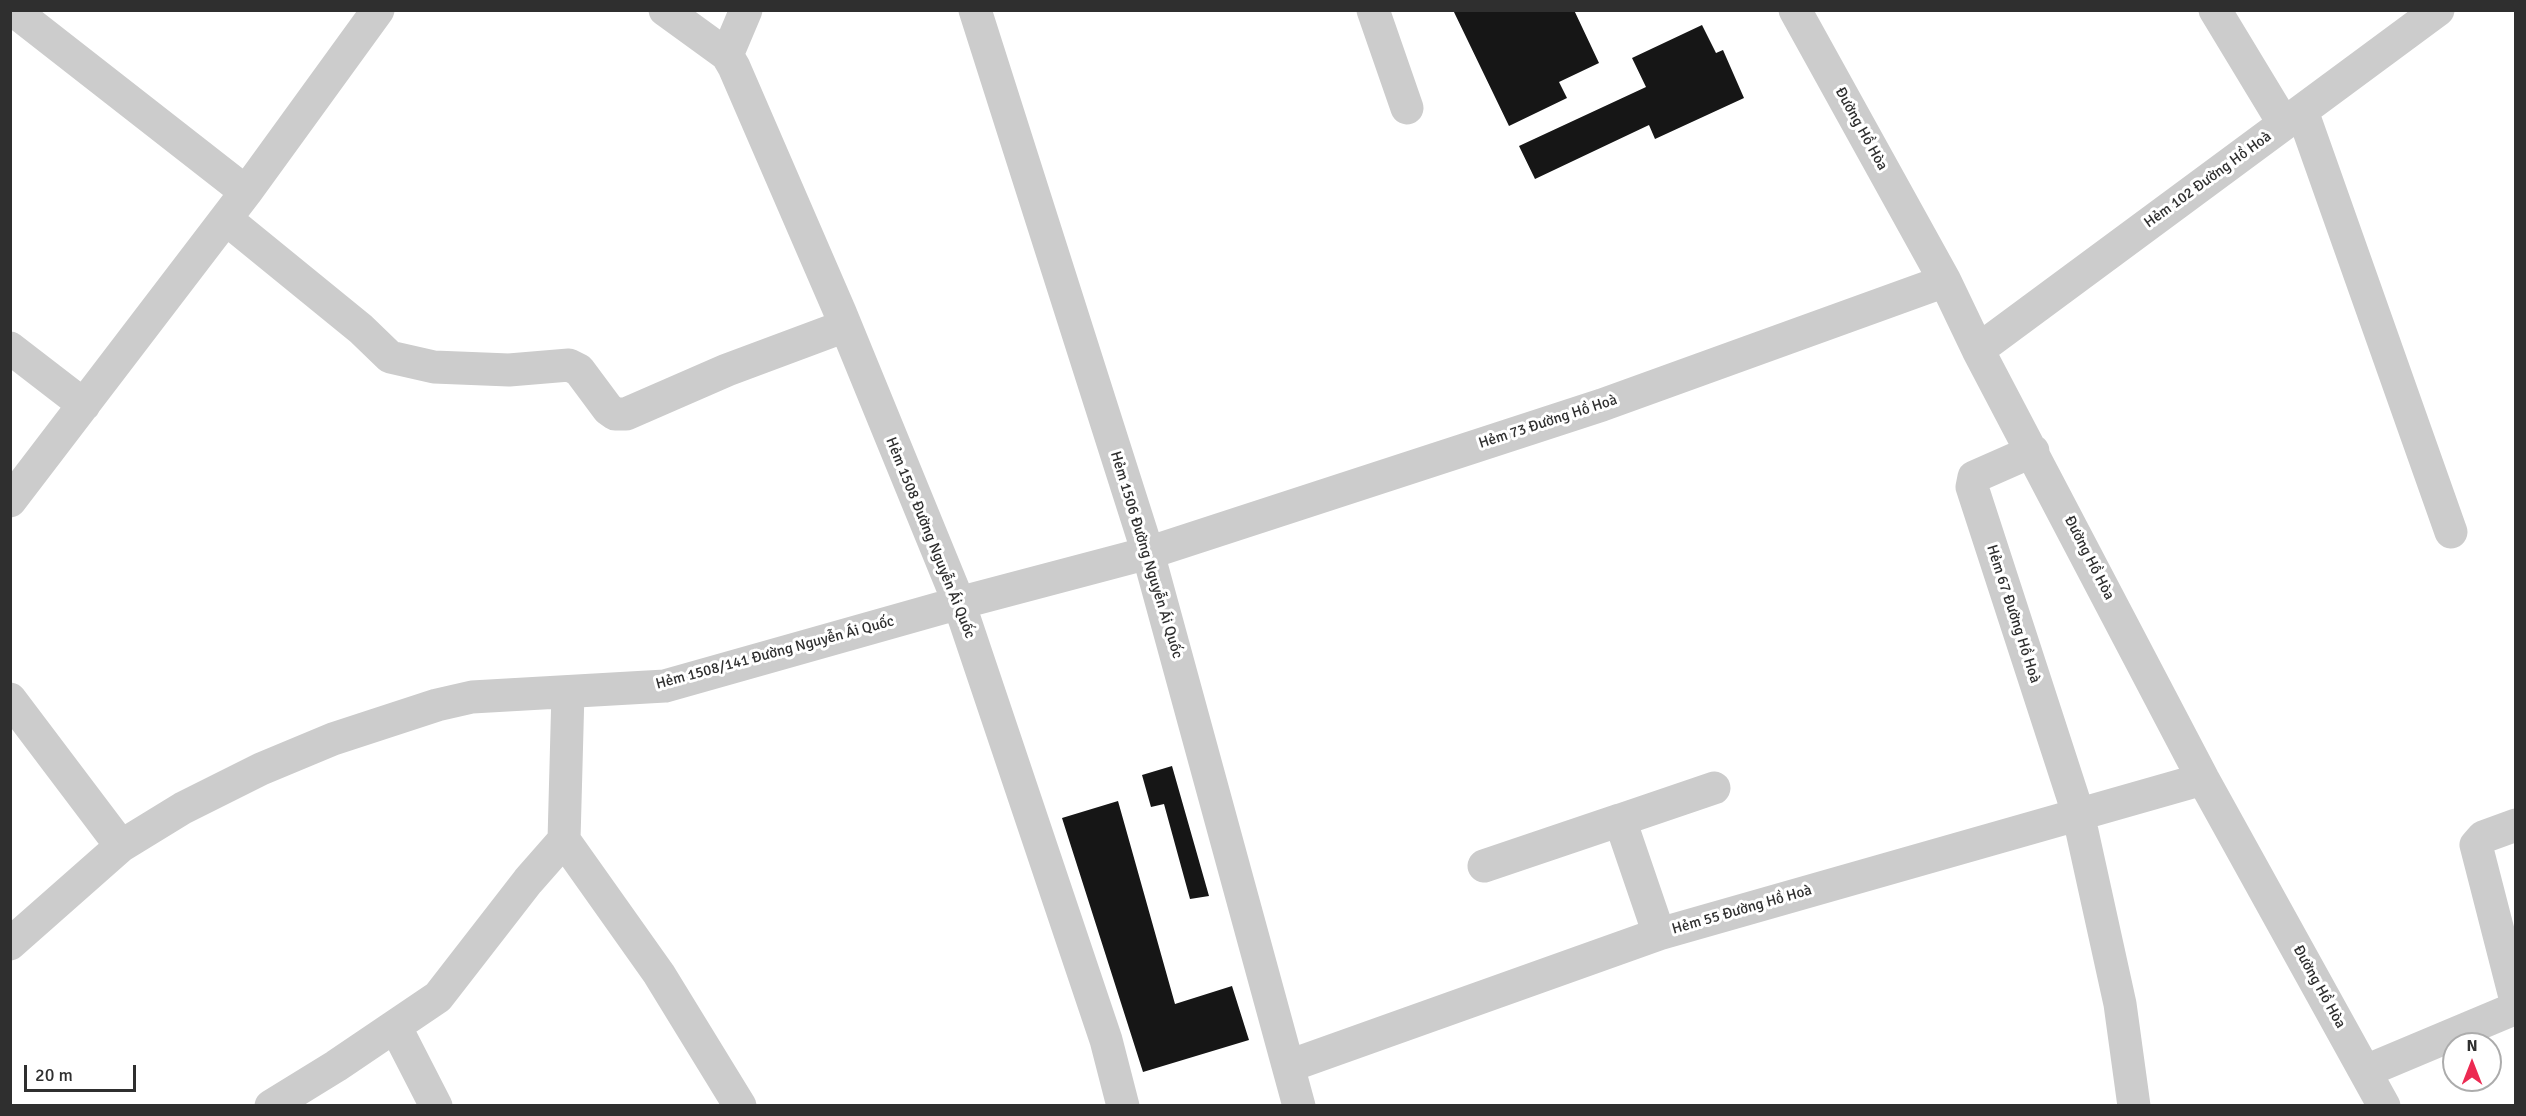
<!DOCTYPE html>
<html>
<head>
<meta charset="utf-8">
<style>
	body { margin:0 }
	#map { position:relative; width:2526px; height:1116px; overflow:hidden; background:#fff; font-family:Signika,sans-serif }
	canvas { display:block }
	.frame { position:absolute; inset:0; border:12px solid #2f2f2f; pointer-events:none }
	.north { position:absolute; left:2442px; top:1032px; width:60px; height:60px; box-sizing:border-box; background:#fff; border:2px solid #acacac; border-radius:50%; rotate:0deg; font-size:16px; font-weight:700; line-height:24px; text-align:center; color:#2f2f2f }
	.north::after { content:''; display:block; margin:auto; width:21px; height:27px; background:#ec2a52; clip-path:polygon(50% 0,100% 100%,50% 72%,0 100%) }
	.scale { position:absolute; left:24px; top:1065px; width:112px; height:27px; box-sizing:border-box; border:3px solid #2f2f2f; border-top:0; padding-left:8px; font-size:18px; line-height:21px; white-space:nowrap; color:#2f2f2f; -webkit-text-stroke:4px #fff; paint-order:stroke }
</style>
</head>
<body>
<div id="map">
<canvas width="2526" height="1116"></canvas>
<div class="frame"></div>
<div class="north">N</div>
<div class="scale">20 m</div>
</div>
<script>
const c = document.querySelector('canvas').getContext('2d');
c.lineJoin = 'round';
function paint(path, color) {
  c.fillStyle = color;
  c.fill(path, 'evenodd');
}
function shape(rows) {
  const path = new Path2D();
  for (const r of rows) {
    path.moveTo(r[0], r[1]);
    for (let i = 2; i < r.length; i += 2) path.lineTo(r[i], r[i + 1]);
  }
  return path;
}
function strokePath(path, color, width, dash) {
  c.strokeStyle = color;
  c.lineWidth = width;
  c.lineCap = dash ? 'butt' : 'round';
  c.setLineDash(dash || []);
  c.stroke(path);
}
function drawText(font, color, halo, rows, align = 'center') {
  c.font = font + ' Signika,sans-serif';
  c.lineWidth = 6;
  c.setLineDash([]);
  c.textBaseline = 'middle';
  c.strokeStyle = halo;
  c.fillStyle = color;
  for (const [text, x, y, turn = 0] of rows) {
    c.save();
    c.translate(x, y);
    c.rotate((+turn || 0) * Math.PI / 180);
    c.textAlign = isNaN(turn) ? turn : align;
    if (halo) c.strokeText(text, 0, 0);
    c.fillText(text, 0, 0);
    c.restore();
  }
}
const building = shape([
	[1453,10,1574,10,1599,63,1559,82,1567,98,1509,126],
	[1702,25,1716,53,1723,50,1744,98,1655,139,1649,125,1535,179,1519,146,1646,87,1632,58],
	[1172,766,1209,896,1190,899,1164,804,1151,807,1142,775],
	[1118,801,1175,1004,1232,986,1249,1040,1143,1072,1062,818]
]);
const minor = shape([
	[13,10,246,192],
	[665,10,727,55,734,67,840,312,959,603,1106,1040,1123,1106],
	[975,10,1148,553,1299,1106],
	[1373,10,1407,108],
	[1795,10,1945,281,1978,350,2203,779,2384,1106],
	[2215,10,2284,124],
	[727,55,746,10],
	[2302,111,2451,532],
	[226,219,361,329,390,357,434,367,509,370,569,365,579,370,608,409,615,414,626,414,727,370,845,326],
	[10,348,84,405],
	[1978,350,2438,10],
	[2033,451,1974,477,1972,487,2078,813,2120,1004,2134,1106],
	[10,501,246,192,378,10],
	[10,699,121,846],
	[2516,825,2483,837,2476,845,2516,1001],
	[564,840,659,974,740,1106],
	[1484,866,1620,820],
	[1659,934,1620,820,1714,788],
	[10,944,121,846,183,808,261,769,333,739,437,705,472,697,665,686,959,603,1148,553,1602,405,1945,281],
	[395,1026,436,1106],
	[1289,1066,1659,934,2203,779],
	[2366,1071,2516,1008],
	[271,1106,336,1066,438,997,528,881,564,840,568,692]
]);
const streetNames = [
	["Đường Hồ Hòa",1861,129,61],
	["Hẻm 102 Đường Hồ Hoà",2208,180,-36],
	["Hẻm 73 Đường Hồ Hoà",1548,422,-18],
	["Hẻm 1508 Đường Nguyễn Ái Quốc",930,538,68],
	["Hẻm 1506 Đường Nguyễn Ái Quốc",1146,555,73],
	["Đường Hồ Hòa",2089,558,63],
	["Hẻm 67 Đường Hồ Hoà",2013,614,72],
	["Hẻm 1508/141 Đường Nguyễn Ái Quốc",775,653,-15],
	["Hẻm 55 Đường Hồ Hoà",1742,910,-16],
	["Đường Hồ Hòa",2319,987,61]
];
paint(building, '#161616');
strokePath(minor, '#ccc', 33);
drawText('15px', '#2f2f2f', '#fff', streetNames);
</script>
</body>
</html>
